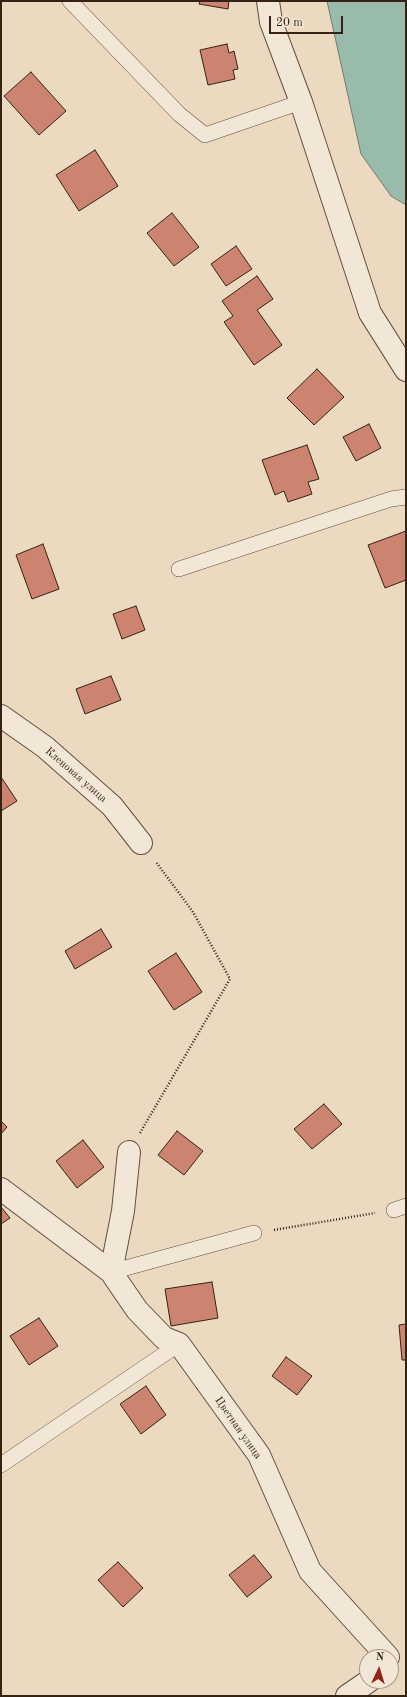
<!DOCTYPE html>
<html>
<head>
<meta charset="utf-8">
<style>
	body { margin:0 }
	#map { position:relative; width:407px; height:1697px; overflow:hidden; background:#ebdac0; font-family:"Old Standard TT",serif }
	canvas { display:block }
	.frame { position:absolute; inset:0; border:2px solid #352213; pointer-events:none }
	.north { position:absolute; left:359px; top:1649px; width:40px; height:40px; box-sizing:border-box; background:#f2e7d6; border:1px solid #a69888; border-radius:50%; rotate:4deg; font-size:11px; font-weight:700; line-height:16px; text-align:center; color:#352213 }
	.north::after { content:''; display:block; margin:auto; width:14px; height:18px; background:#8f2418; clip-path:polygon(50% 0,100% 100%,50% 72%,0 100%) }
	.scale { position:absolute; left:269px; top:16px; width:74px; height:18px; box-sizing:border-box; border:2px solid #352213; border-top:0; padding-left:5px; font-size:12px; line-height:14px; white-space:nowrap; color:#352213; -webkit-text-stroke:3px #f2e7d6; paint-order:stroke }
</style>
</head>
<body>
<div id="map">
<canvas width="407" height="1697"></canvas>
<div class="frame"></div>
<div class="north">N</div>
<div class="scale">20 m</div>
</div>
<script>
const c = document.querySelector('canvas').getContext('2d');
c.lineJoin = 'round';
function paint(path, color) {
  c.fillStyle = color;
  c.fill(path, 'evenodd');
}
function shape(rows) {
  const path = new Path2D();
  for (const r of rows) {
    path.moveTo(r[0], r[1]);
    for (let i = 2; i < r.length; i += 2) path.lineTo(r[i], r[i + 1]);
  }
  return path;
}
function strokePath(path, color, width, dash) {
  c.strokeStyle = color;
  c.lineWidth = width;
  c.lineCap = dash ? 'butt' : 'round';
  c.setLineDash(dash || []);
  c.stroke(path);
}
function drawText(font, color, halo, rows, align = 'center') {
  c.font = font + ' "Old Standard TT",serif';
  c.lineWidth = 3.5;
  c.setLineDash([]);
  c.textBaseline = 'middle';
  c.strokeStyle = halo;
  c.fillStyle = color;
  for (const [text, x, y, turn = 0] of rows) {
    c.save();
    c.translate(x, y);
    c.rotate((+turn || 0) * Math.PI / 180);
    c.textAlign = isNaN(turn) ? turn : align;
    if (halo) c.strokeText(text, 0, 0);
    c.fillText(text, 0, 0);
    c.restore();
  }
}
const water = shape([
	[327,1,406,1,406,205,391,196,361,154,327,1]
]);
const building = shape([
	[200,1,229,1,228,9,199,4,200,1],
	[227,44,229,53,234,51,238,69,233,70,235,79,208,85,200,50,227,44],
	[31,72,66,111,39,135,4,96,31,72],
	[95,150,118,186,79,211,56,175,95,150],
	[172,213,199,247,174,266,147,233,172,213],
	[236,246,252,269,226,286,211,264,236,246],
	[257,276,273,299,257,310,282,345,254,365,224,322,233,316,222,301,257,276],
	[317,369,344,397,314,425,287,398,317,369],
	[369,424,381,448,356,461,343,437,369,424],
	[307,445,319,479,308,482,312,494,288,502,284,491,275,495,262,460,307,445],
	[406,531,406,580,385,588,368,545,406,531],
	[43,544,59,589,32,599,16,555,43,544],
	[136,606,145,630,122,639,113,614,136,606],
	[111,676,121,700,85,714,76,689,111,676],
	[1,777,17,801,1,811,1,777],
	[101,929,112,947,75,969,65,951,101,929],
	[176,953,202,992,174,1010,148,971,176,953],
	[324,1104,342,1124,312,1149,294,1129,324,1104],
	[1,1121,7,1127,1,1134,1,1121],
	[177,1131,203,1151,184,1175,158,1155,177,1131],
	[83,1140,104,1167,77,1188,56,1161,83,1140],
	[1,1207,10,1218,1,1224,1,1207],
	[212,1282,218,1318,171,1326,165,1289,212,1282],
	[39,1318,58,1346,29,1365,10,1336,39,1318],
	[406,1324,406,1360,402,1360,399,1325,406,1324],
	[286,1357,312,1376,297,1395,272,1376,286,1357],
	[146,1386,166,1415,141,1434,120,1404,146,1386],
	[254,1555,272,1577,247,1597,229,1575,254,1555],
	[118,1562,143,1588,123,1607,98,1580,118,1562]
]);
const path = shape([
	[140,1133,230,979,193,912,156,862],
	[274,1230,375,1213]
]);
const service = shape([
	[70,1,179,114,205,135,301,102],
	[179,569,391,499,406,497],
	[394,1210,406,1206],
	[111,1272,254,1233],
	[1,1465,179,1344]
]);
const minor = shape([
	[268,1,271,22,301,102,370,313,406,370],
	[1,716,45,747,112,806,141,843],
	[129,1152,123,1211,111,1272,137,1310,164,1338,179,1344,259,1455,310,1571,388,1657],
	[1,1189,111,1272],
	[347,1696,369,1681]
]);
const streetNames = [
	["Кленовая улица",76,775,41],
	["Цветная улица",238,1428,55]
];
paint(water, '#99bbac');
strokePath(water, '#717e6f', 1);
paint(building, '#cc8470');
strokePath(building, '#352213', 1);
strokePath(service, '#62503e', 16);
strokePath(minor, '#62503e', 24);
strokePath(path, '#352213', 2.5, [1, 2]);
strokePath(service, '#f2e7d6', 15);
strokePath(minor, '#f2e7d6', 22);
drawText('11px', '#352213', '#f2e7d6', streetNames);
</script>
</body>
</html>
